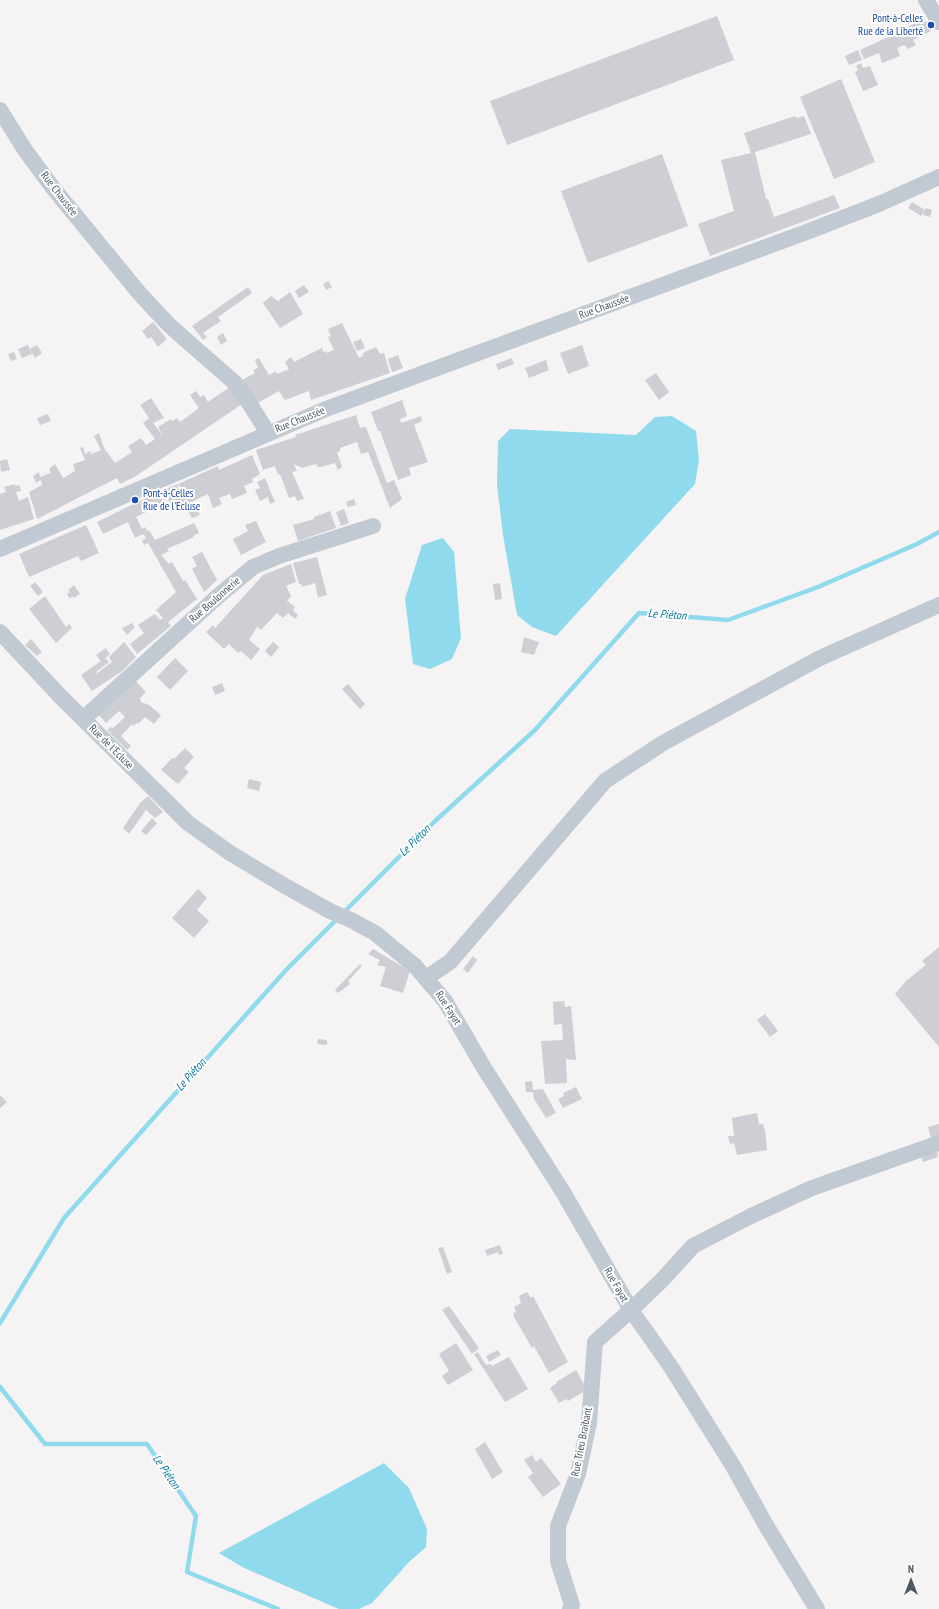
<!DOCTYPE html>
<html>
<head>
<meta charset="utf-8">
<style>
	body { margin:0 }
	#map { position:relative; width:939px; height:1609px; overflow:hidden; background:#f5f3f3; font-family:"PT Sans Narrow",sans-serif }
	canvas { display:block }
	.north { position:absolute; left:891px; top:1561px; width:40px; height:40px; -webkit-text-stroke:3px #fff; paint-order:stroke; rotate:0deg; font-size:11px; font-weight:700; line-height:16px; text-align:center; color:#4a5661 }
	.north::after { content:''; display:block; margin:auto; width:14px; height:18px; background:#4a5661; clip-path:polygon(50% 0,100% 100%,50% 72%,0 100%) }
</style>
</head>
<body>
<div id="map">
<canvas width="939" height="1609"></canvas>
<div class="north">N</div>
</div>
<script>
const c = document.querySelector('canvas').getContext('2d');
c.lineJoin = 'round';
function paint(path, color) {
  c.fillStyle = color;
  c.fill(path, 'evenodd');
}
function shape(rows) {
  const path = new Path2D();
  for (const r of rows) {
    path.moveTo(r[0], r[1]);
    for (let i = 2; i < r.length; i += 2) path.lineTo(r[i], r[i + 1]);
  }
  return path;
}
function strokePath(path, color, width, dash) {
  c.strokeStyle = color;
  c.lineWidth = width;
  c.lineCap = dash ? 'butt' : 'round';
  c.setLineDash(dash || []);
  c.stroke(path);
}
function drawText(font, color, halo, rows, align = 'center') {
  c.font = font + ' "PT Sans Narrow",sans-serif';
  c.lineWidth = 4;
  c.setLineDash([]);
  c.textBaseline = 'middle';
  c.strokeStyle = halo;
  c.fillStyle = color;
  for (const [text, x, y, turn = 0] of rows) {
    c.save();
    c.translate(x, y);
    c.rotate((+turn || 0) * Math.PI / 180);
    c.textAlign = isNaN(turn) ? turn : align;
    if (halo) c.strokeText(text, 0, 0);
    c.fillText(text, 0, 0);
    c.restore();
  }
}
const water = shape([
	[672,416,696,431,699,460,695,484,556,636,532,627,517,615,503,535,497,485,498,441,510,429,636,435,655,417],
	[443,538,454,552,461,638,452,659,430,669,413,664,405,599,422,545],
	[384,1463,409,1488,427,1529,426,1547,409,1562,372,1603,359,1609,339,1609,244,1568,219,1553]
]);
const stream = shape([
	[343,913,434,822,535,730,639,613,728,620,818,587,917,544,939,532],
	[0,1323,64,1218,286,970,338,918],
	[0,1387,45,1444,147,1444,196,1516,187,1572,278,1609]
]);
const building = shape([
	[717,16,734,60,507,145,490,101],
	[924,18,931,31,913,40,916,45,908,49,905,45,897,48,900,56,882,63,879,53,864,59,860,50,897,33],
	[858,50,862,60,849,65,845,56],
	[861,63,863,68,870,66,878,85,863,91,855,72,858,70,856,66],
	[841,79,875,162,834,179,800,97],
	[795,116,796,118,804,116,811,134,755,152,766,199,768,199,774,217,834,195,840,208,710,256,698,224,734,211,721,160,751,153,744,133],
	[662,154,688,226,588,263,561,191],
	[912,202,925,210,926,208,932,210,930,217,923,215,925,210,921,216,908,208],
	[328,281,332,287,326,290,323,284],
	[304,285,309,292,299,298,295,291],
	[248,287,252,293,218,317,221,321,203,333,207,337,203,340,192,326],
	[290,292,303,314,280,328,263,303,271,296,278,301],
	[153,322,167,339,158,347,151,337,148,339,142,331],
	[342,323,359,358,363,356,363,353,376,347,380,354,384,353,390,373,311,400,309,391,285,400,279,391,256,404,240,381,255,373,253,370,258,368,255,360,259,358,269,375,276,371,277,374,289,369,285,362,291,357,294,362,322,348,323,352,326,351,327,353,334,350,328,337,331,336,328,329],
	[223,333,227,341,221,345,217,337],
	[361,339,365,348,357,351,353,342],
	[28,345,32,354,22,358,18,349],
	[37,345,42,353,35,358,30,349],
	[582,345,589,366,568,374,560,353],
	[14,352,17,359,11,361,8,354],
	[398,355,403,368,392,372,388,359],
	[512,358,514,364,498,370,496,364],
	[546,360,549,370,529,378,525,368],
	[656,373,669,392,659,400,645,380],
	[231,386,245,402,136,476,120,484,117,478,37,519,29,492,42,485,41,480,36,483,33,476,39,472,40,477,51,473,49,469,55,464,63,478,75,471,73,464,85,460,80,448,83,447,85,454,90,451,91,454,101,450,94,436,99,433,104,448,115,463,132,452,128,446,141,438,146,445,155,439,143,423,149,418,140,405,151,398,164,418,153,423,163,436,158,427,171,419,172,421,177,418,180,422,199,408,190,395,196,391,200,397,204,395,208,402],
	[402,400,407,416,400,419,401,423,421,416,422,421,414,425,428,462,409,468,411,475,398,480,380,431,378,431,371,412],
	[48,414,51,421,40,425,37,418],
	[356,415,360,428,366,427,387,483,394,480,402,499,390,508,368,452,361,454,357,442,340,448,340,451,337,452,342,467,338,470,335,463,321,467,318,467,316,464,302,468,294,464,297,471,292,472,304,499,297,501,295,496,289,498,280,474,278,475,275,466,263,470,256,450,296,437,295,435],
	[252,455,260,474,252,479,253,482,244,486,247,493,232,499,230,494,219,498,222,504,213,508,208,494,193,501,200,515,192,518,183,501,171,506,164,490,177,484,182,498,184,497,178,484,218,466,219,470],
	[7,459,10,470,1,472,0,461],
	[265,478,275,502,270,504,268,497,260,501,255,490,260,488,257,482],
	[15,484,15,486,19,485,21,491,16,492,19,501,28,497,34,519,0,530,0,494,6,492,4,487],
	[158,492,164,503,136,517,142,529,145,527,147,531,149,530,155,540,194,523,199,533,193,536,194,537,167,549,169,551,161,555,169,564,172,562,183,581,185,580,197,599,168,622,171,626,137,654,130,644,144,633,138,625,155,614,160,620,163,618,156,610,176,592,148,543,144,545,142,541,146,538,143,534,135,538,128,522,103,534,97,522],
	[354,499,356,505,348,507,346,502],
	[344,509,349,523,341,526,336,512],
	[330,511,336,528,298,541,293,525,314,519,314,517],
	[256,521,266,542,241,555,233,539,248,531,245,525],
	[86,525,99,553,81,561,78,556,29,577,19,554],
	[202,552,217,580,204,592,192,569,197,566,192,557],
	[317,557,327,595,318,597,315,583,302,587,301,584,299,584,293,563],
	[291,564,296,582,286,586,291,596,287,601,295,607,293,610,298,615,295,619,288,613,283,618,277,613,261,630,257,627,249,640,260,649,251,660,241,651,238,653,229,644,224,649,206,632,213,625,215,628,263,575],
	[35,582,43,592,38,596,30,586],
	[500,583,502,599,495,600,493,584],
	[74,585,80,594,74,598,72,596,70,599,67,594,70,592,68,590],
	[45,596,66,627,69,624,72,628,56,643,29,609],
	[132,623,135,627,127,635,122,628],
	[524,637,539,642,534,655,521,652],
	[31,639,42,652,37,656,25,645],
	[124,642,136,657,121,672,92,691,81,675,101,661,96,655,106,648,110,654,105,658,109,662,97,671,96,674,112,662,109,657],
	[273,642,279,647,271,657,265,651],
	[175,658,188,671,170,690,157,677],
	[134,679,146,692,140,698,141,702,149,705,161,715,154,724,145,717,138,724,136,723,134,726,132,724,121,736,131,746,127,750,107,730,111,727,113,728,125,717,119,711,106,723,98,714],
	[222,683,225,691,215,695,212,687],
	[348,684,365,704,360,709,342,689],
	[185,748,194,757,184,768,189,772,178,784,161,770,172,758,174,759],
	[249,779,261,782,259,791,247,788],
	[148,796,163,812,155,818,146,810,129,834,123,828,140,803],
	[152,818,157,823,146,835,141,831],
	[198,889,207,898,197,910,209,921,194,938,172,918],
	[939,947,939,1047,895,994,906,981,926,965,922,961],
	[373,949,410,971,403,993,380,986,386,967,377,965,380,960,368,954],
	[473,956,477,960,468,973,463,969],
	[360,964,362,966,348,981,350,984,338,993,335,990],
	[564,1001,565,1007,571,1006,576,1060,566,1059,567,1083,545,1084,541,1041,563,1040,562,1024,554,1025,553,1002],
	[765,1014,778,1031,770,1037,757,1020],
	[318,1039,327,1040,327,1045,317,1044],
	[532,1081,533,1090,543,1089,556,1113,546,1118,534,1099,533,1092,526,1092,525,1082],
	[576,1087,582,1099,563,1108,558,1099,564,1096,563,1093],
	[0,1095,7,1102,0,1108],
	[757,1113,759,1124,763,1124,764,1129,765,1129,767,1150,737,1155,734,1143,730,1144,728,1136,734,1136,732,1118],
	[939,1124,939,1136,931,1138,928,1127],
	[937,1151,938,1157,923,1162,921,1156],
	[500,1245,503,1254,499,1255,498,1252,487,1256,485,1250],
	[443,1247,452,1272,447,1274,438,1248],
	[527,1292,531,1298,533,1296,568,1362,549,1373,534,1346,532,1348,514,1317,513,1313,516,1312,514,1307,521,1303,519,1296],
	[449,1306,479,1348,472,1354,442,1310],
	[456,1343,473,1370,448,1385,442,1376,449,1371,439,1354],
	[498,1350,501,1355,489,1362,486,1356],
	[478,1352,486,1365,491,1364,492,1366,509,1357,528,1389,505,1402,474,1354],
	[576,1370,587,1390,568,1401,566,1399,559,1403,550,1388,557,1383,556,1382],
	[485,1442,503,1472,492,1479,475,1449],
	[532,1455,536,1462,541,1458,561,1484,543,1497,528,1477,533,1473,524,1460]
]);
const minor = shape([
	[926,0,939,22],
	[0,110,25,150,53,188,140,294,170,326,235,383,246,398,268,433],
	[0,549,326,409,804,233,879,204,939,177],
	[0,632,60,696,188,823,230,853,285,886,330,911,351,920,375,933,415,966,445,1001,484,1068,563,1192,631,1310,663,1279,693,1246,751,1216,812,1188,939,1143],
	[83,719,216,598,253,567,279,556,373,526],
	[426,978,450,962,605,781,663,743,820,658,939,605],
	[570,1609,572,1605,558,1561,558,1526,578,1474,589,1423,595,1342,631,1310,671,1367,733,1466,767,1527,817,1609]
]);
const markers = [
	[931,25,4,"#1a4fb4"],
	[135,500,4,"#1a4fb4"]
];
const transitNames = [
	["Pont-à-Celles",923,19],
	["Rue de la Liberté",923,32],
	["Pont-à-Celles",143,494,"left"],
	["Rue de l'Ecluse",143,507,"left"]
];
const streetNames = [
	["Rue Chaussée",59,194,52],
	["Rue Chaussée",604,307,-20],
	["Rue Chaussée",300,420,-22],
	["Rue Boulonnerie",215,600,-41],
	["Rue de l'Ecluse",111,747,45],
	["Rue Fayat",448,1008,57],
	["Rue Fayat",616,1285,60],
	["Rue Trieu Braibant",582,1442,-79]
];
const waterNames = [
	["Le Piéton",667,615,4],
	["Le Piéton",415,841,-45],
	["Le Piéton",191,1075,-48],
	["Le Piéton",166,1472,56]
];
paint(water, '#90daee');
strokePath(stream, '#90daee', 4.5);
paint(building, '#cdcfd5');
strokePath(minor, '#c1cad2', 16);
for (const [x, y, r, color] of markers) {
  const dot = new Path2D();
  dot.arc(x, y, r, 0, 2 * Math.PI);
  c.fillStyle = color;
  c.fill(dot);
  strokePath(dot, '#fff', 1.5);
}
drawText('11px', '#164399', '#fff', transitNames, 'right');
drawText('11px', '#4a5661', '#fff', streetNames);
drawText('italic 12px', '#0c7c9b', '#fff', waterNames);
</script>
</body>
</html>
